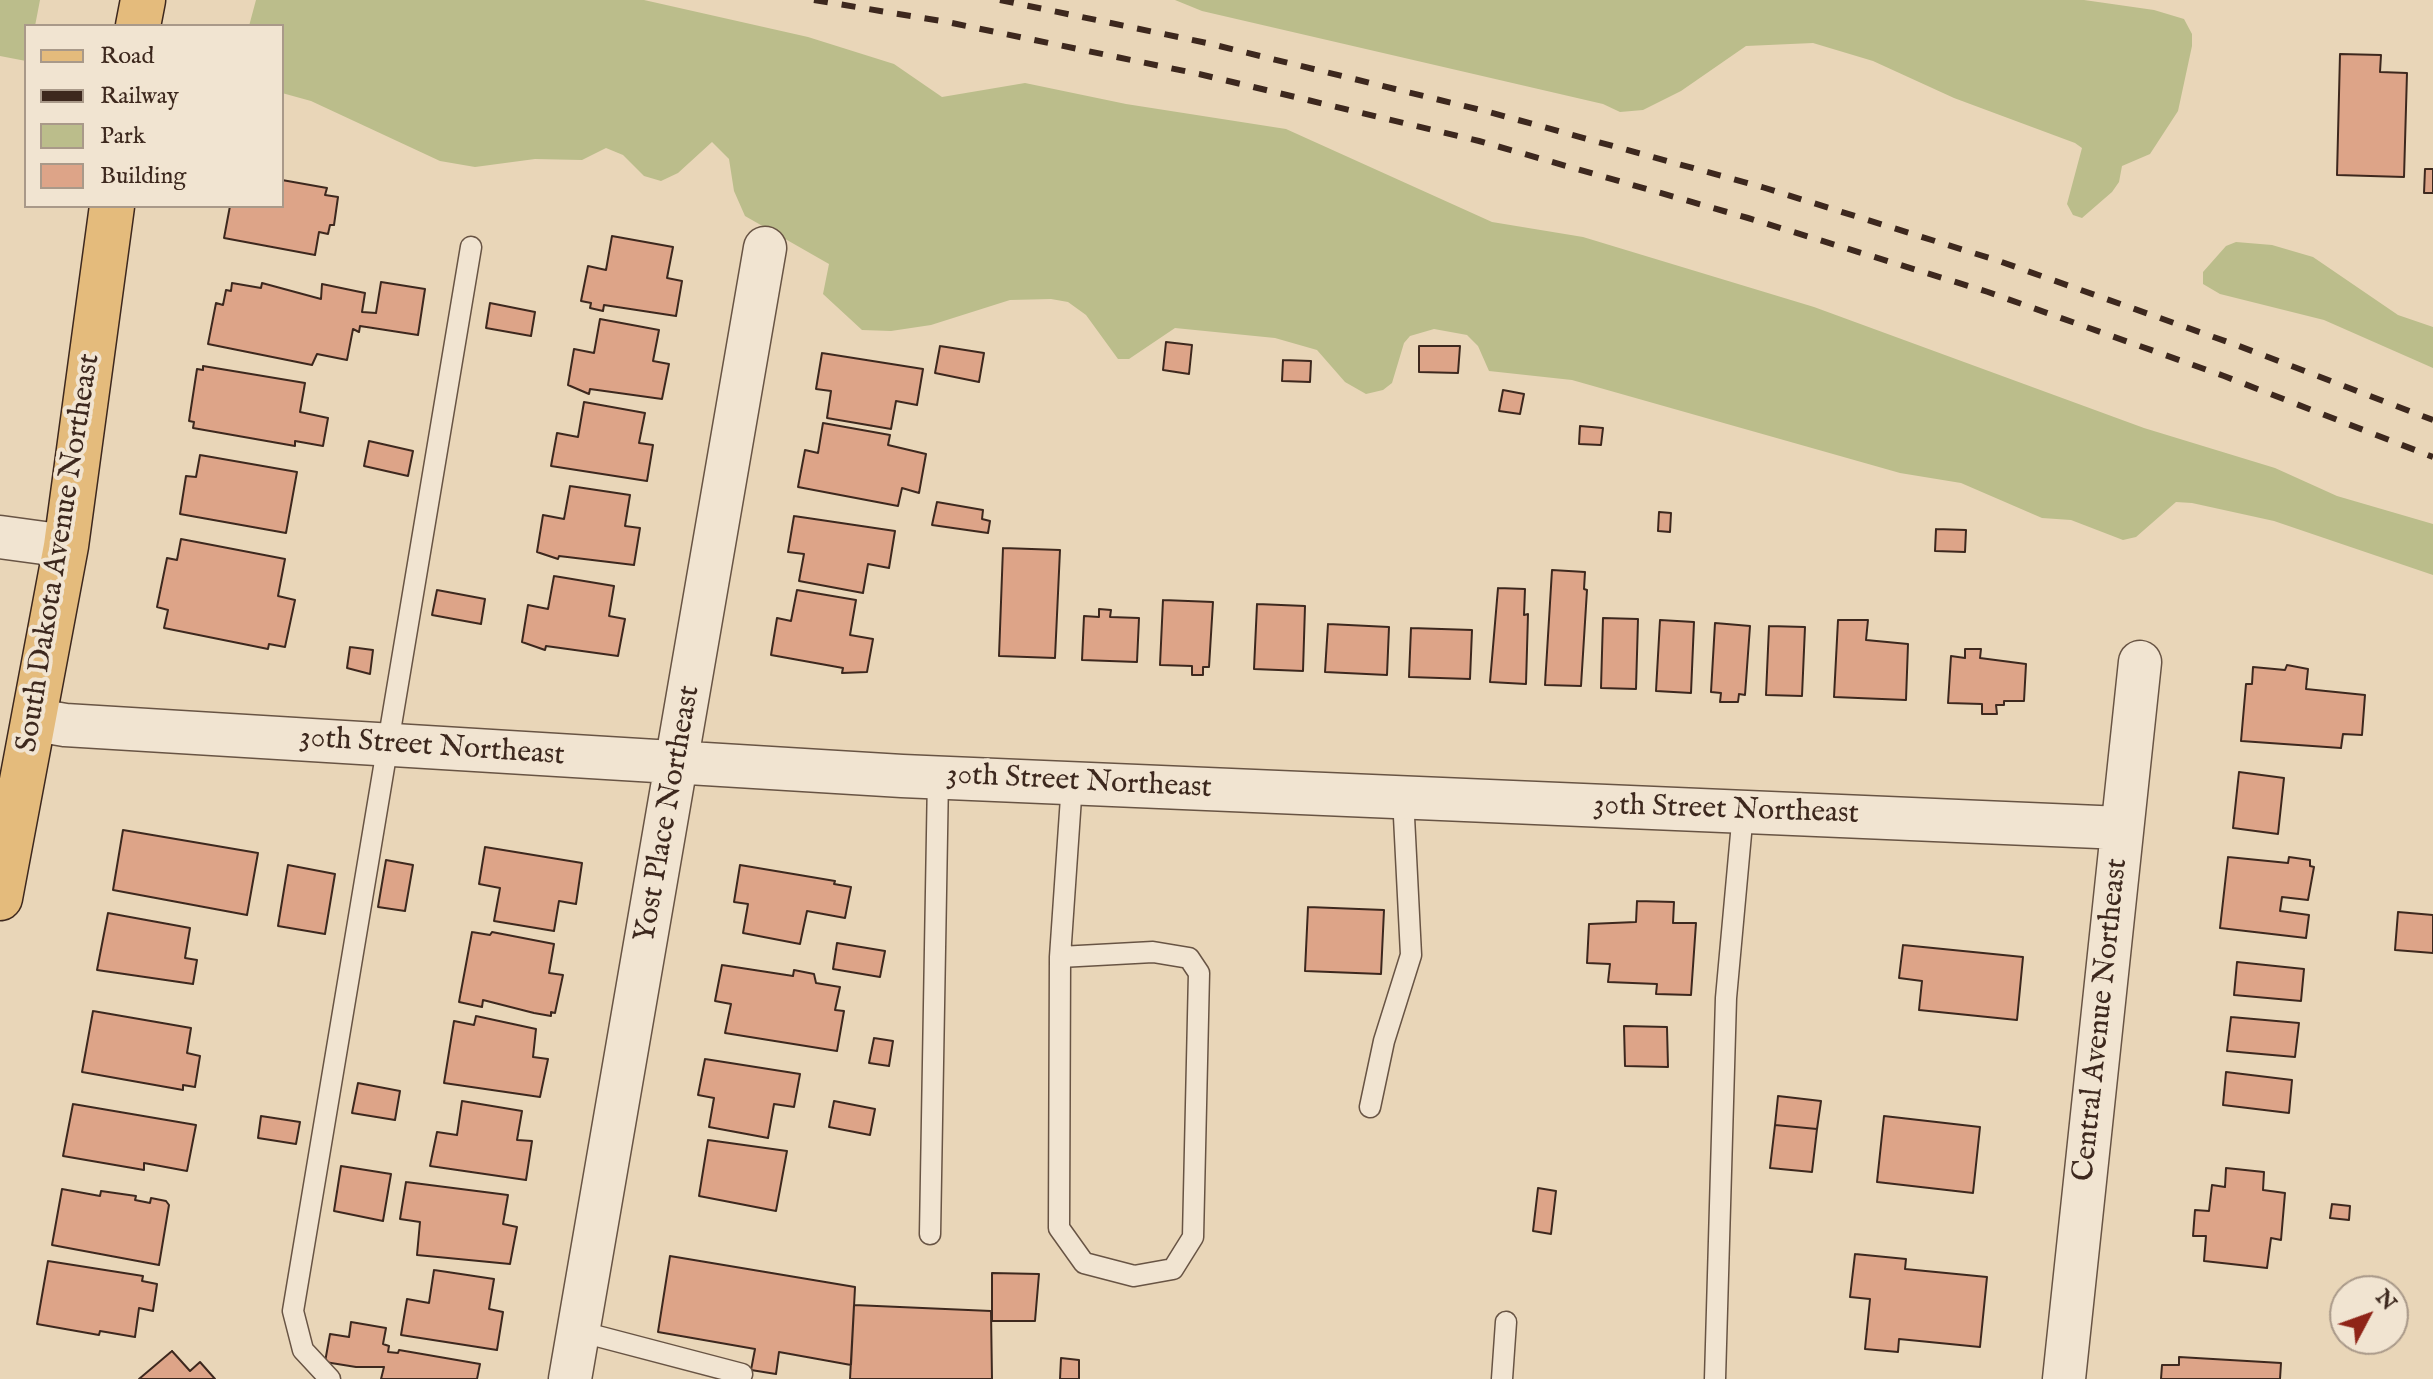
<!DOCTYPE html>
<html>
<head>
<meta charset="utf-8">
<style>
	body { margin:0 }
	#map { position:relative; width:2433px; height:1379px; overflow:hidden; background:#e9d6b8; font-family:"IM FELL English",serif }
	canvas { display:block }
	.legend { position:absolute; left:24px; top:24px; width:260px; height:184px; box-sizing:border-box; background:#f1e4d1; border:2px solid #a99989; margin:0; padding:10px 14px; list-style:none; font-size:24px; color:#3d281e }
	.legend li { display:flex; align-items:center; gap:16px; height:40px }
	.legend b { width:40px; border:2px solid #a99989 }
	.north { position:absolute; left:2329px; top:1275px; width:80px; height:80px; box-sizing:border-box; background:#f1e4d1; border:2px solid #a99989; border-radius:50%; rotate:49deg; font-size:22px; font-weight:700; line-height:32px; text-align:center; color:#3d281e }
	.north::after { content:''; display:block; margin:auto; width:28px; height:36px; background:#8f2418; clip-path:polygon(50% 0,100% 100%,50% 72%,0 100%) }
</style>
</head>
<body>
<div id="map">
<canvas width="2433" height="1379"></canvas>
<ul class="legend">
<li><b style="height:10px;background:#e4bb7c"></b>Road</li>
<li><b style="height:10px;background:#3d281e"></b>Railway</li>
<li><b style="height:22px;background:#bbbd8b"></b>Park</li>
<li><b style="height:22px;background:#dda488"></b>Building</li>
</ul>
<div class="north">N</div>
</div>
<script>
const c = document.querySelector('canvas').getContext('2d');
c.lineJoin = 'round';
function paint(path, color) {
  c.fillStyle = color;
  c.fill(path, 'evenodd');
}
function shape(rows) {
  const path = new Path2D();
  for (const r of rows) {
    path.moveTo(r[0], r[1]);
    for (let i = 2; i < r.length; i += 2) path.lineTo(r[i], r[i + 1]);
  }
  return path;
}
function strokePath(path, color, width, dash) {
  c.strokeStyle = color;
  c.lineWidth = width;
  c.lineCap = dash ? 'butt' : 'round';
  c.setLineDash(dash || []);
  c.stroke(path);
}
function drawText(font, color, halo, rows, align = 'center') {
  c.font = font + ' "IM FELL English",serif';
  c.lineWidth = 8;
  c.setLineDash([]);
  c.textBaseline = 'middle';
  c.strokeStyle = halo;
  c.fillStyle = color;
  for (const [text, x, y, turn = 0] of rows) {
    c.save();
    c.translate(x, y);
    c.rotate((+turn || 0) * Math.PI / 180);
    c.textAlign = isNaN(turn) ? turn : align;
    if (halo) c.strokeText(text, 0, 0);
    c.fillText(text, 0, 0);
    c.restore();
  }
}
const green = shape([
	[0,0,40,0,35,26,26,26,26,61,0,56],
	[256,0,644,0,808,37,894,64,942,97,1025,83,1126,104,1286,129,1492,222,1583,237,1814,307,2144,428,2275,468,2337,496,2433,524,2433,575,2274,521,2192,503,2176,502,2136,537,2123,540,2071,520,2042,518,1961,483,1900,473,1572,380,1489,371,1478,346,1467,335,1434,329,1410,336,1404,343,1392,383,1383,390,1366,394,1345,382,1317,350,1275,338,1175,328,1129,359,1118,359,1086,315,1068,302,1051,299,1010,300,931,325,891,331,862,330,823,294,829,264,745,216,734,191,729,159,712,142,678,173,661,181,644,176,623,155,606,148,582,160,535,159,475,167,440,161,311,101,282,93,282,26,249,26],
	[1175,0,2084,0,2154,10,2184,19,2192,34,2192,46,2178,111,2150,154,2122,166,2119,182,2112,192,2082,218,2073,215,2067,204,2082,148,2075,143,1954,98,1873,61,1813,43,1746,46,1681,91,1643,110,1620,112,1603,104,1202,11],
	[2236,242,2272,245,2313,257,2398,315,2433,327,2433,368,2324,320,2220,294,2203,284,2203,272,2226,246]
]);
const building = shape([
	[2340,54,2381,55,2380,72,2407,73,2404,177,2337,175,2340,54],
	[2425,169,2433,169,2433,193,2424,193,2425,169],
	[282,180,327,188,325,195,338,197,334,225,330,225,328,234,319,232,315,255,224,238,230,206,282,206,282,180],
	[612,236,673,247,667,278,682,281,676,316,604,305,603,311,590,308,591,303,581,301,588,266,606,270,612,236],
	[381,282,425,289,418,335,360,326,359,332,353,329,347,360,317,354,312,365,208,344,216,303,223,305,226,290,231,291,232,283,261,288,262,283,321,299,322,284,365,293,362,312,376,313,381,282],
	[490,303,535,312,531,336,486,328,490,303],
	[600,319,659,330,653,361,669,364,662,399,590,389,589,394,568,385,574,349,594,353,600,319],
	[1166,342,1192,345,1189,374,1163,370,1166,342],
	[940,346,984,353,979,382,935,373,940,346],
	[1419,346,1460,346,1458,373,1419,372,1419,346],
	[822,353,923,369,917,405,896,401,891,429,827,418,831,391,816,389,822,353],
	[1283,360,1311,361,1310,382,1282,381,1283,360],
	[203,366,305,383,300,412,328,418,323,446,295,441,295,446,193,428,194,422,189,421,197,369,203,370,203,366],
	[1503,390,1524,394,1520,414,1499,411,1503,390],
	[584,402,645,413,639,443,653,445,647,481,551,466,557,433,578,437,584,402],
	[823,423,890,435,888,445,926,454,919,493,902,488,898,506,798,487,805,450,818,453,823,423],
	[1580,426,1603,428,1601,445,1579,444,1580,426],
	[369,441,413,451,408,476,364,466,369,441],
	[200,455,297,472,286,533,180,514,186,476,196,477,200,455],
	[570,486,630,495,625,526,640,528,634,565,559,556,558,559,537,552,543,515,564,519,570,486],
	[937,502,983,510,982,519,990,521,988,533,932,525,937,502],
	[1659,512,1671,513,1670,532,1658,531,1659,512],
	[794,516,895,531,889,568,868,564,863,593,799,581,804,554,788,552,794,516],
	[1936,529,1966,530,1965,552,1935,551,1936,529],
	[181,539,285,559,278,596,295,600,285,647,269,644,268,649,164,628,168,610,157,607,167,558,177,560,181,539],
	[1003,548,1060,550,1055,658,999,656,1003,548],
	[1552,570,1585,572,1584,589,1587,590,1581,686,1545,685,1552,570],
	[554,576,614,586,609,616,625,619,618,656,546,646,545,650,522,642,528,605,548,609,554,576],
	[1498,588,1525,589,1524,615,1528,614,1526,684,1490,682,1498,588],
	[437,590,485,599,481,624,432,615,437,590],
	[797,590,856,600,850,635,873,639,867,672,842,673,843,668,771,655,777,618,791,621,797,590],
	[1163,600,1213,602,1209,667,1203,667,1203,675,1192,675,1192,666,1160,665,1163,600],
	[1257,604,1305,606,1303,671,1254,669,1257,604],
	[1099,609,1111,610,1110,617,1139,618,1137,662,1082,660,1084,616,1099,617,1099,609],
	[1603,618,1638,619,1636,689,1601,688,1603,618],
	[1660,620,1694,622,1691,693,1656,691,1660,620],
	[1838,620,1868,620,1866,640,1908,644,1906,700,1834,697,1838,620],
	[1715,623,1750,626,1745,695,1739,694,1738,702,1720,702,1721,693,1711,692,1715,623],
	[1328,624,1389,627,1387,675,1325,672,1328,624],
	[1769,626,1805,627,1802,696,1766,695,1769,626],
	[1411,628,1472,630,1470,679,1409,677,1411,628],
	[350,647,373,650,370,674,347,668,350,647],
	[1965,649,1981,649,1980,658,2026,664,2024,701,2004,701,2004,705,1996,705,1997,714,1982,714,1982,704,1948,703,1951,656,1965,658,1965,649],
	[2287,665,2308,669,2306,689,2365,695,2362,735,2343,734,2341,748,2241,741,2246,684,2252,684,2253,667,2285,670,2287,665],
	[2239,772,2284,778,2278,834,2233,828,2239,772],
	[123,830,258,853,247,915,113,890,123,830],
	[485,847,582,863,576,904,559,901,554,931,494,921,500,888,479,884,485,847],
	[2228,857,2288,863,2289,857,2310,860,2310,866,2314,867,2308,900,2282,897,2280,911,2309,915,2306,938,2220,928,2228,857],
	[386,860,413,865,405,911,378,907,386,860],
	[288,865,335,874,325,934,278,926,288,865],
	[740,865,835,881,834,884,851,887,845,918,807,911,800,944,743,933,748,904,734,902,740,865],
	[1637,901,1674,902,1673,923,1696,923,1691,995,1656,994,1657,984,1608,982,1610,964,1587,963,1589,924,1636,922,1637,901],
	[1308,907,1384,910,1381,974,1305,971,1308,907],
	[2398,912,2433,915,2433,953,2395,950,2398,912],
	[108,913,190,928,185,958,197,960,193,984,97,970,108,913],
	[472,932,490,935,492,932,554,944,549,973,563,975,555,1013,551,1012,551,1016,534,1013,483,1000,482,1007,459,1002,472,932],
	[837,943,885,951,880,977,833,969,837,943],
	[1903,945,2023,957,2017,1020,1919,1010,1922,981,1899,978,1903,945],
	[2237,962,2304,969,2301,1001,2234,995,2237,962],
	[722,965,793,976,794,970,814,974,816,983,840,987,835,1010,844,1011,837,1051,725,1033,731,1004,715,1001,722,965],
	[93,1011,191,1028,187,1053,200,1056,195,1087,183,1085,183,1090,82,1072,93,1011],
	[476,1016,536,1029,533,1057,548,1059,540,1097,444,1083,454,1021,474,1025,476,1016],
	[2231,1017,2299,1023,2295,1057,2227,1051,2231,1017],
	[1624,1026,1667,1027,1668,1067,1625,1066,1624,1026],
	[874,1038,893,1041,889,1066,869,1063,874,1038],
	[705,1059,800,1074,794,1107,774,1104,768,1138,709,1127,714,1098,698,1095,705,1059],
	[2226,1072,2292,1080,2289,1113,2223,1105,2226,1072],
	[358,1083,400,1091,395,1120,352,1113,358,1083],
	[1778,1096,1821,1101,1817,1129,1775,1125,1778,1096],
	[462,1101,522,1111,517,1140,532,1141,526,1180,430,1166,437,1132,457,1135,462,1101],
	[834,1101,875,1109,870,1135,829,1127,834,1101],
	[73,1104,196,1125,187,1171,144,1163,144,1170,63,1156,73,1104],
	[261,1116,300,1122,296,1144,258,1138,261,1116],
	[1884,1116,1980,1127,1973,1193,1877,1182,1884,1116],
	[1775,1125,1817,1129,1812,1172,1770,1168,1775,1125],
	[708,1140,787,1151,776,1211,699,1196,708,1140],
	[341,1166,391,1174,383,1221,334,1211,341,1166],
	[2226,1168,2264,1172,2263,1190,2285,1193,2281,1240,2271,1238,2267,1268,2204,1261,2206,1236,2193,1236,2195,1210,2209,1211,2212,1185,2225,1187,2226,1168],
	[406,1182,508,1195,503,1224,517,1227,510,1264,417,1255,420,1222,400,1219,406,1182],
	[1538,1188,1556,1191,1551,1234,1533,1231,1538,1188],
	[62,1189,100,1196,101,1191,136,1196,135,1200,150,1203,151,1198,166,1201,169,1205,159,1265,52,1245,62,1189],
	[2332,1204,2350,1206,2349,1220,2330,1218,2332,1204],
	[1855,1254,1906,1259,1905,1269,1987,1277,1980,1347,1899,1339,1898,1352,1865,1349,1870,1299,1850,1297,1855,1254],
	[670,1256,855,1287,851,1365,779,1352,776,1374,751,1370,755,1349,658,1332,670,1256],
	[48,1261,143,1276,142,1281,157,1284,153,1311,139,1308,135,1337,100,1331,99,1335,37,1324,48,1261],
	[434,1270,494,1279,489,1309,503,1312,497,1350,401,1335,407,1299,429,1303,434,1270],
	[992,1273,1039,1274,1035,1321,992,1321,992,1273],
	[854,1305,991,1311,992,1379,850,1379,854,1305],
	[351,1322,386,1328,383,1344,389,1346,388,1352,398,1353,399,1350,480,1364,477,1379,381,1379,384,1367,356,1367,325,1362,330,1334,349,1337,351,1322],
	[172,1351,190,1371,200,1362,215,1379,139,1379,172,1351],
	[2179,1357,2281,1363,2280,1379,2161,1379,2162,1365,2179,1365,2179,1357],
	[1061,1358,1079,1360,1079,1379,1060,1379,1061,1358]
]);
const lane = shape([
	[1060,957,1153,952,1189,958,1199,973,1193,1237,1173,1269,1134,1276,1084,1263,1059,1228,1060,957,1072,783],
	[1370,1107,1384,1041,1411,955,1403,797],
	[930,1234,938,777],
	[578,1331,742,1374],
	[330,1379,303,1350,293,1311,471,247],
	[1502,1379,1506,1322],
	[1715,1379,1726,998,1743,812]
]);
const street = shape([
	[0,537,66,546],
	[36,720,65,725,902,776,2122,828],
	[570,1379,765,248],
	[2064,1379,2140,662]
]);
const primary = shape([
	[138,26,143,0],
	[0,898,66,546,112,206]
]);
const rail = shape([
	[814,0,947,22,1199,74,1479,141,1748,218,1988,292,2224,376,2433,457],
	[1000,0,1207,43,1489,112,1762,187,1999,261,2239,346,2433,420]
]);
const streetNames = [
	["South Dakota Avenue Northeast",60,553,-81],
	["30th Street Northeast",432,748,4],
	["30th Street Northeast",1079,783,3],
	["30th Street Northeast",1726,811,2],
	["Yost Place Northeast",669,814,-80],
	["Central Avenue Northeast",2102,1020,-84]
];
paint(green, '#bbbd8b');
paint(building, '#dda488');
strokePath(building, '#3d281e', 2);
strokePath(lane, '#685444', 23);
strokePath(street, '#685444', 45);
strokePath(primary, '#3d281e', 47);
strokePath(lane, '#f1e4d1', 20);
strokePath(street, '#f1e4d1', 42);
strokePath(primary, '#e4bb7c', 44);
strokePath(rail, '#3d281e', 6, [14, 14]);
drawText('30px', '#3d281e', '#f1e4d1', streetNames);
</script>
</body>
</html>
